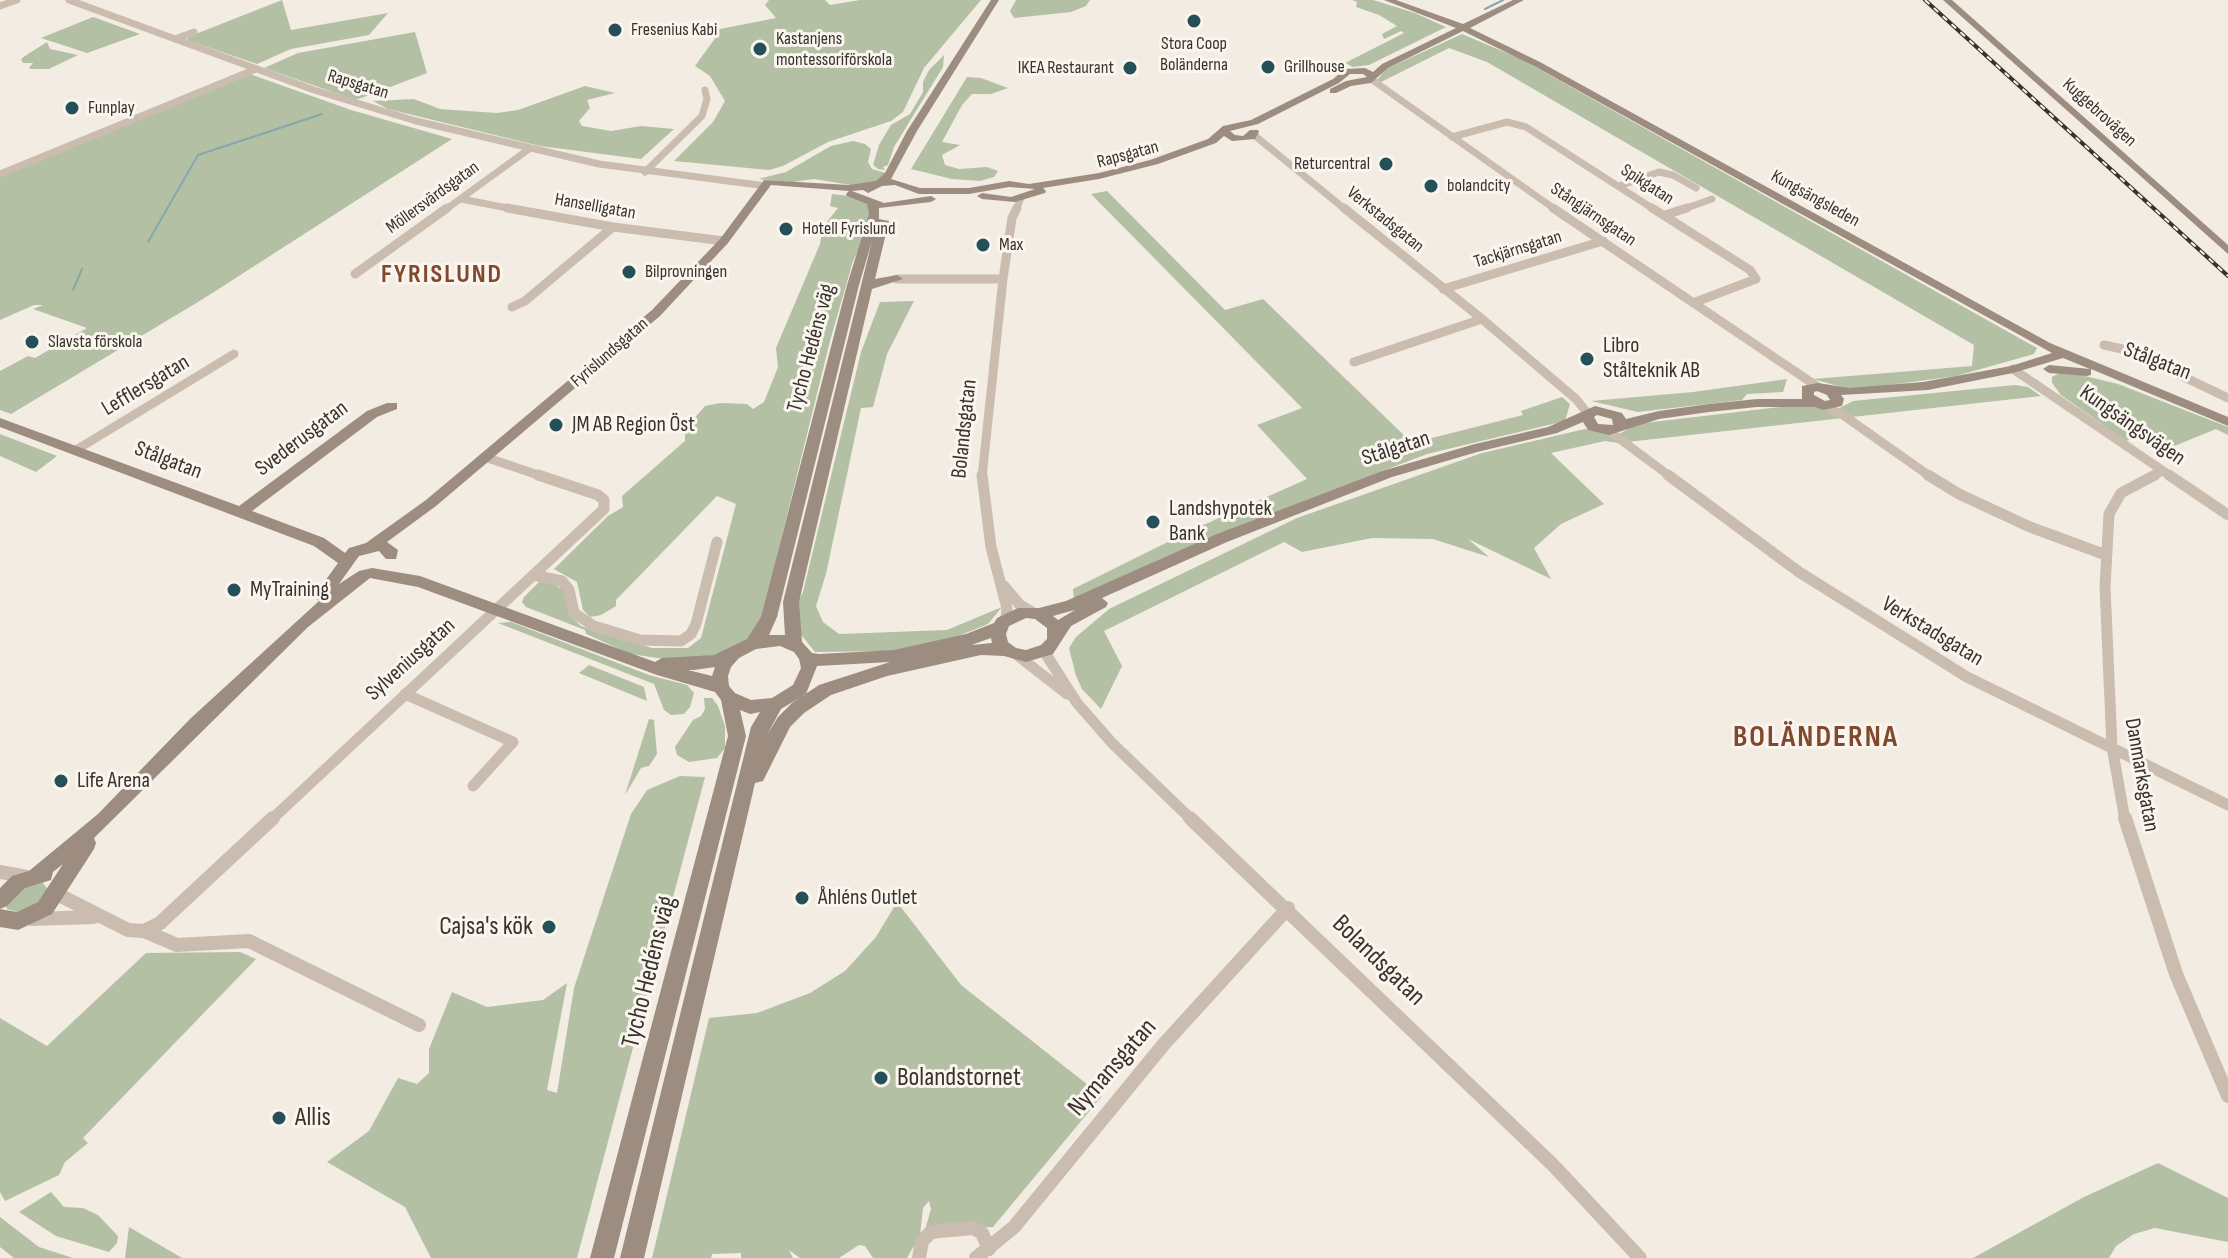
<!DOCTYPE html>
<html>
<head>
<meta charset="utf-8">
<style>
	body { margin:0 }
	canvas { display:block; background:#f2ece3 }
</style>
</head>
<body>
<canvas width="2228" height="1258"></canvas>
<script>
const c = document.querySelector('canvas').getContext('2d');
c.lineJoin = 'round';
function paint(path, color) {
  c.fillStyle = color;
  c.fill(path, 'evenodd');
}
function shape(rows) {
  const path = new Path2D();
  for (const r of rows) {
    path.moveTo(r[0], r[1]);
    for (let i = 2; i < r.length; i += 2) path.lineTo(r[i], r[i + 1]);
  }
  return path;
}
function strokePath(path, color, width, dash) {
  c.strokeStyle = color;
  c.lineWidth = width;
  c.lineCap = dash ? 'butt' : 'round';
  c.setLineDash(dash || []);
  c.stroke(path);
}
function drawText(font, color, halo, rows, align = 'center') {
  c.font = font + ' "Sofia Sans Condensed",sans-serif';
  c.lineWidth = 6;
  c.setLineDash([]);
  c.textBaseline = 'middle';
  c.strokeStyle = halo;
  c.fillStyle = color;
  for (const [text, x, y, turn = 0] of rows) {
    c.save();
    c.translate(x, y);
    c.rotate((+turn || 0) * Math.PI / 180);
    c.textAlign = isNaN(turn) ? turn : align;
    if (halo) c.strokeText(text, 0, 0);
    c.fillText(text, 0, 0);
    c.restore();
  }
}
const green = shape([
	[282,0,291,30,388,13,369,35,291,49,257,64,187,40,188,37],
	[769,0,825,0,830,5,860,0,981,0,924,68,903,112,891,121,828,142,783,166,769,170,674,161,713,122,725,101,710,76,695,66,716,37,715,30,776,18,765,5],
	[1016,0,1090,0,1086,6,1071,12,1014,18,1010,11],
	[1352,0,1373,0,1415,13,1446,27,1369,65,1353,67,1345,63,1404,33,1401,31,1384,39,1382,34,1397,26,1379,15,1356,7,1357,2],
	[93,17,140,34,87,53,41,38],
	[415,32,427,73,356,100,264,68,298,53],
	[1462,34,1521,59,2028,343,2037,348,2034,354,1956,376,1852,390,1813,379,1972,366,1974,345,1487,62,1449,48,1379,83,1377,80,1386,69],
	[47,42,50,49,78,55,49,69,31,69,29,68,33,63,23,63,21,59,25,56],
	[944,55,943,67,894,147,888,165,883,167,885,170,878,169,873,165,879,145,891,125,910,114,923,92,923,82,929,70],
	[247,73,351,110,452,139,203,299,11,414,0,410,0,371,28,356,35,358,87,328,33,309,43,305,34,305,0,320,0,174],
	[967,77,981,78,1008,88,991,94,972,94,962,105,942,142,960,145,942,155,945,165,959,169,987,167,998,171,994,177,980,181,952,179,911,169],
	[585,86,615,93,587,100,590,108,579,121,582,126,611,131,641,126,674,129,641,159,540,146,388,109,373,101,414,99,440,109,497,113,518,110],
	[853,141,865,144,871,149,868,162,872,169,886,173,877,182,857,186,814,179,792,182,758,179,786,172,831,146],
	[1107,191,1225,310,1263,299,1412,443,1523,415,1521,411,1562,397,1570,404,1565,421,1427,454,1244,524,1074,599,1073,589,1190,531,1307,479,1257,425,1302,408,1091,194],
	[832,194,850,196,869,204,872,214,868,229,853,261,830,341,758,633,726,653,677,661,631,654,586,634,585,630,526,607,522,602,524,597,539,582,548,580,565,591,569,614,581,626,652,648,688,648,701,638,736,504,717,496,616,600,616,606,601,615,590,617,583,610,577,582,554,569,608,516,623,507,622,496,685,441,685,429,705,406,720,403,747,404,753,409,764,402,778,367,776,348,820,244,823,227,838,208,830,206],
	[914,301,887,354,873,407,861,408,826,574,816,606,823,622,839,634,947,630,1002,607,988,624,946,641,890,651,815,652,798,631,798,601,803,592,861,352,880,302],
	[2064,371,2118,384,2228,427,2228,435,2216,429,2162,451,2138,437,2126,441,2061,395,2052,383,2052,377],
	[1787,379,1783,392,1747,394,1742,400,1638,412,1591,401,1693,392],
	[2015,385,2028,387,2041,396,1618,443,1605,441,1551,453,1604,504,1561,524,1534,548,1551,579,1468,539,1489,557,1433,539,1372,538,1302,552,1284,542,1104,631,1122,666,1101,709,1082,689,1076,676,1069,648,1076,637,1109,609,1297,518,1482,453,1585,429,1616,436,1636,424,1805,404,1834,411,1853,401],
	[0,434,57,456,36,472,0,456],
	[511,622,649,675,687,685,694,693,690,707,684,714,671,715,664,710,654,684,498,623],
	[589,665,644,687,647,701,579,673],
	[704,698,712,698,718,706,725,726,725,748,717,758,689,762,677,755,675,747,693,720,701,716,705,709],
	[649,719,654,720,657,754,649,766,641,768,625,795],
	[680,776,705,777,577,1258,431,1258,405,1207,327,1162,369,1131,398,1078,417,1084,429,1073,429,1049,452,992,487,1007,543,1000,567,983,547,1090,557,1093,574,988,631,814,647,790],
	[42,882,47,888,40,903,21,913,7,909,6,906,16,890],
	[897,902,961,985,1102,1096,993,1227,925,1230,931,1209,929,1201,923,1208,920,1235,907,1258,873,1258,865,1246,859,1245,839,1258,800,1258,789,1250,793,1258,741,1258,741,1253,712,1254,711,1258,652,1258,709,1018,757,1013,810,993,845,971,876,937],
	[240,952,256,959,83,1138,88,1143,65,1162,59,1175,5,1201,0,1192,0,1018,47,1046,146,953],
	[2158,1163,2228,1198,2228,1242,2155,1228,2134,1234,2116,1246,2109,1258,1973,1258,2084,1197],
	[51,1192,64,1207,83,1208,98,1215,118,1236,117,1243,109,1252,56,1236,19,1212],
	[0,1217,39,1247,73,1258,14,1258,0,1247],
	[129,1227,182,1258,125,1258]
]);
const stream = shape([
	[1485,9,1503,0],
	[148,242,198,155,322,114],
	[73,290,82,269]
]);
const streetFar3 = shape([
	[69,0,314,90,416,121,599,164,766,186],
	[0,6,17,0],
	[175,39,194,32],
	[1371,79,1556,210],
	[1254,135,1346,210],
	[1452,137,1507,122,1526,127,1655,210],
	[645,172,702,116,707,99,705,90],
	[0,174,256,69],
	[1619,186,1659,172,1673,175,1696,188],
	[461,199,518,210],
	[445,210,529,149],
	[1016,210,1021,198],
	[1681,210,1712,199]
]);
const streetFar2 = shape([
	[507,208,613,227,724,241],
	[1344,208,1482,319,1576,399,1588,414],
	[1553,208,1818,387],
	[1652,208,1750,270,1756,279,1693,303],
	[1665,215,1687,208],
	[355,274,447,208],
	[897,279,1003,279],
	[1443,289,1603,241],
	[512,307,525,301,613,227],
	[2104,345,2127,350,2228,398],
	[1354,362,1482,319],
	[2013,369,2172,477],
	[1823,406,1843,415,1931,477],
	[1609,431,1671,477],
	[76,450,234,354],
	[485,457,544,477],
	[982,477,1003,279,1012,218,1017,208],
	[2151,477,2162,471]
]);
const streetFar1 = shape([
	[982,475,991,547,1007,608,1006,619],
	[1668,475,1799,572,1967,677,2228,805],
	[1928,475,1959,494,2030,527,2106,555],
	[2169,475,2228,515],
	[533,575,562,581,569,590,574,613,594,626,640,640,681,641,691,634,696,624,717,542],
	[1004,586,1020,605,1032,612],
	[1047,650,1047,656,1077,703,1112,743,1192,820],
	[1017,655,1067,694],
	[405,694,513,742,473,786],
	[271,820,604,509,604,500,598,495,538,475],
	[2125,820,2112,747,2105,587,2109,514,2121,493,2155,475]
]);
const street = shape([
	[1190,818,1553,1165,1640,1258],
	[2125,818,2176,974,2228,1096],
	[0,872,27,877],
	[57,894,128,930,144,931,160,923,273,818],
	[31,919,94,917],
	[144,931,177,945,249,941,419,1025],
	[919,1258,922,1241,930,1233,939,1231,973,1228,982,1233,989,1249],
	[976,1258,1014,1227,1164,1044,1288,908]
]);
const secondary = shape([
	[991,0,999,0,917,131,891,179,920,188,969,188,1009,181,1029,184,1099,173,1150,160,1208,139,1223,126,1251,120,1333,79,1345,69,1365,68,1373,72,1382,64,1456,28,1384,0,1396,0,1463,24,1513,0,1524,0,1470,28,1540,62,2050,343,2228,417,2228,426,2091,369,2091,375,2086,376,2049,373,2043,369,2049,365,2090,369,2063,358,2013,373,1928,390,1841,395,1844,399,1842,406,1823,410,1815,407,1757,407,1709,412,1659,419,1609,435,1588,430,1583,422,1557,433,1477,452,1392,477,1227,542,1102,598,1108,603,1106,607,1071,626,1053,654,1026,662,1004,656,981,655,887,676,831,695,804,713,790,727,763,781,755,783,644,1258,620,1258,751,727,760,712,750,714,740,710,746,736,614,1258,590,1258,728,736,721,700,715,692,657,675,418,587,370,578,308,627,94,838,96,843,94,849,52,914,18,930,0,927,0,909,17,912,38,902,63,864,53,872,51,880,25,888,7,906,0,909,0,888,12,876,29,871,98,814,191,718,319,601,314,596,338,563,314,546,0,427,0,418,239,506,367,411,387,403,397,403,397,409,377,417,252,511,324,538,345,553,349,548,366,543,426,500,652,310,720,239,764,180,849,185,876,181,885,173,907,131,991,0],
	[1463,31,1534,66,2052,353,2011,366,1923,382,1849,388,1818,383,1802,386,1802,399,1757,399,1709,404,1659,411,1626,419,1622,413,1595,406,1548,427,1475,444,1382,471,1217,534,1066,601,1039,608,1018,608,997,618,994,623,966,634,894,650,819,654,812,653,802,642,799,602,872,289,903,279,897,275,875,279,889,221,879,219,879,208,931,202,936,199,931,196,884,203,852,191,863,190,868,193,882,186,895,185,919,194,969,194,1009,187,1035,189,1011,197,982,193,977,196,982,199,1015,202,1045,193,1046,191,1043,188,1099,179,1158,164,1216,143,1224,136,1232,141,1255,139,1259,132,1258,130,1250,130,1243,136,1235,135,1230,131,1258,124,1339,83,1350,74,1363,74,1367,77,1346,81,1330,89,1330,93,1336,93,1351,86,1371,83,1388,68,1463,31],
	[771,185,849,191,846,194,847,196,867,204,869,214,847,285,761,617,747,639,714,655,662,658,655,662,420,576,372,568,359,571,339,584,359,556,379,551,386,559,396,559,398,550,387,542,436,506,660,316,728,243,771,185],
	[872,241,783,602,785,635,769,635,777,617,859,285,872,241],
	[1817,391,1827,395,1830,400,1825,401,1814,395,1814,392,1817,391],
	[1597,415,1612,419,1613,425,1598,424,1594,417,1597,415],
	[1075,610,1058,620,1053,616,1071,611,1075,610],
	[1026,618,1035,619,1047,628,1047,639,1041,645,1026,650,1016,648,1008,642,1006,634,1009,626,1026,618],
	[991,638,992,643,972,645,974,644,991,638],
	[780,646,794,652,799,659,801,668,793,685,772,698,751,700,735,693,729,686,728,676,731,667,739,658,756,649,780,646],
	[890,662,819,685,792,703,778,717,767,735,781,709,806,694,817,666,890,662],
	[715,667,712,676,688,670,694,670,715,667],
	[1943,0,1952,0,2228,245,2228,254,1943,0]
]);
const rail = shape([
	[1925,0,2228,276]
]);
const markers = [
	[1194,21,8,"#255057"],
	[615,30,8,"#255057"],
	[760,49,8,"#255057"],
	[1268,67,8,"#255057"],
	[1130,68,8,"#255057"],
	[72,108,8,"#255057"],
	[1386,164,8,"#255057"],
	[1431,186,8,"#255057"],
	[786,229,8,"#255057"],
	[983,245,8,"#255057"],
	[629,272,8,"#255057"],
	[32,342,8,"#255057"],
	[1587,359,8,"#255057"],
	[556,425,8,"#255057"],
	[1153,522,8,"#255057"],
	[234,590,8,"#255057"],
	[61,781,8,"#255057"],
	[802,898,8,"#255057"],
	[549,927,8,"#255057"],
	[881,1078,8,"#255057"],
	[279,1118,8,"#255057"]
];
const farPoinames = [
	["Fresenius Kabi",631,30],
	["Kastanjens",776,39],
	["montessoriförskola",776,60],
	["Stora Coop",1194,44,"center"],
	["Boländerna",1194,65,"center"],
	["Grillhouse",1284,67],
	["IKEA Restaurant",1114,68,"right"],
	["Funplay",88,108],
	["Returcentral",1370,164,"right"],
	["bolandcity",1447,186],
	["Hotell Fyrislund",802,229],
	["Max",999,245],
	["Bilprovningen",645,272],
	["Slavsta förskola",48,342]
];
const farStreetnames = [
	["Rapsgatan",358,85,17],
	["Kuggebrovägen",2099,113,42],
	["Rapsgatan",1128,155,-15],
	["Spikgatan",1647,185,33],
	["Möllersvärdsgatan",433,198,-36],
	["Kungsängsleden",1815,199,29],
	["Hanselligatan",595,207,10],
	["Stångjärnsgatan",1593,215,34],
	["Verkstadsgatan",1385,220,39],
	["Tackjärnsgatan",1518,250,-17],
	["Fyrislundsgatan",610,353,-41]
];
const poiNames = [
	["Libro",1603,346],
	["Stålteknik AB",1603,371],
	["JM AB Region Öst",572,425],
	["Landshypotek",1169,509],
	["Bank",1169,534],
	["MyTraining",250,590],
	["Life Arena",77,781],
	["Åhléns Outlet",818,898]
];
const streetNames = [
	["Tycho Hedéns väg",812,348,-75],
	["Stålgatan",2157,362,21],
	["Lefflersgatan",146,386,-31],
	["Kungsängsvägen",2132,426,35],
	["Bolandsgatan",965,429,-84],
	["Svederusgatan",302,439,-37],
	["Stålgatan",1396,449,-18],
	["Stålgatan",168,461,21],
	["Verkstadsgatan",1932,632,31],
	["Sylveniusgatan",411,660,-42],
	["Danmarksgatan",2141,775,80]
];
const farDistrictnames = [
	["FYRISLUND",442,275]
];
const nearPoinames = [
	["Cajsa's kök",533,927,"right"],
	["Bolandstornet",897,1078],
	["Allis",295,1118]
];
const nearStreetnames = [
	["Bolandsgatan",1378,961,44],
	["Tycho Hedéns väg",650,972,-76],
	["Nymansgatan",1113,1068,-49]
];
const districtNames = [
	["BOLÄNDERNA",1816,738]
];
paint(green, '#b4c0a4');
strokePath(stream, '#84a8ad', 2);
strokePath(streetFar3, '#cabdaf', 7);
strokePath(streetFar2, '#cabdaf', 9);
strokePath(streetFar1, '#cabdaf', 11);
strokePath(street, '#cabdaf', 14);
paint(secondary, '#9d8d81');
strokePath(rail, '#39322d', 4);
strokePath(rail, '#faf6ef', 2, [6]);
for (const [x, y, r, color] of markers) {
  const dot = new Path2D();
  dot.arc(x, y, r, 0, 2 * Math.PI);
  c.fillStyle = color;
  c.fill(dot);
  strokePath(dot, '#faf6ef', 3);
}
drawText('18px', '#39322d', '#faf6ef', farPoinames, 'left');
drawText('18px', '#39322d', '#faf6ef', farStreetnames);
drawText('22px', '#39322d', '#faf6ef', poiNames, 'left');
drawText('22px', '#39322d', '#faf6ef', streetNames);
c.letterSpacing = '2px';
drawText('bold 26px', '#81482d', '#faf6ef', farDistrictnames);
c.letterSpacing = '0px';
drawText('26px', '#39322d', '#faf6ef', nearPoinames, 'left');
drawText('26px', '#39322d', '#faf6ef', nearStreetnames);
c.letterSpacing = '2px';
drawText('bold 30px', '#81482d', '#faf6ef', districtNames);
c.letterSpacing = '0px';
</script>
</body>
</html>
